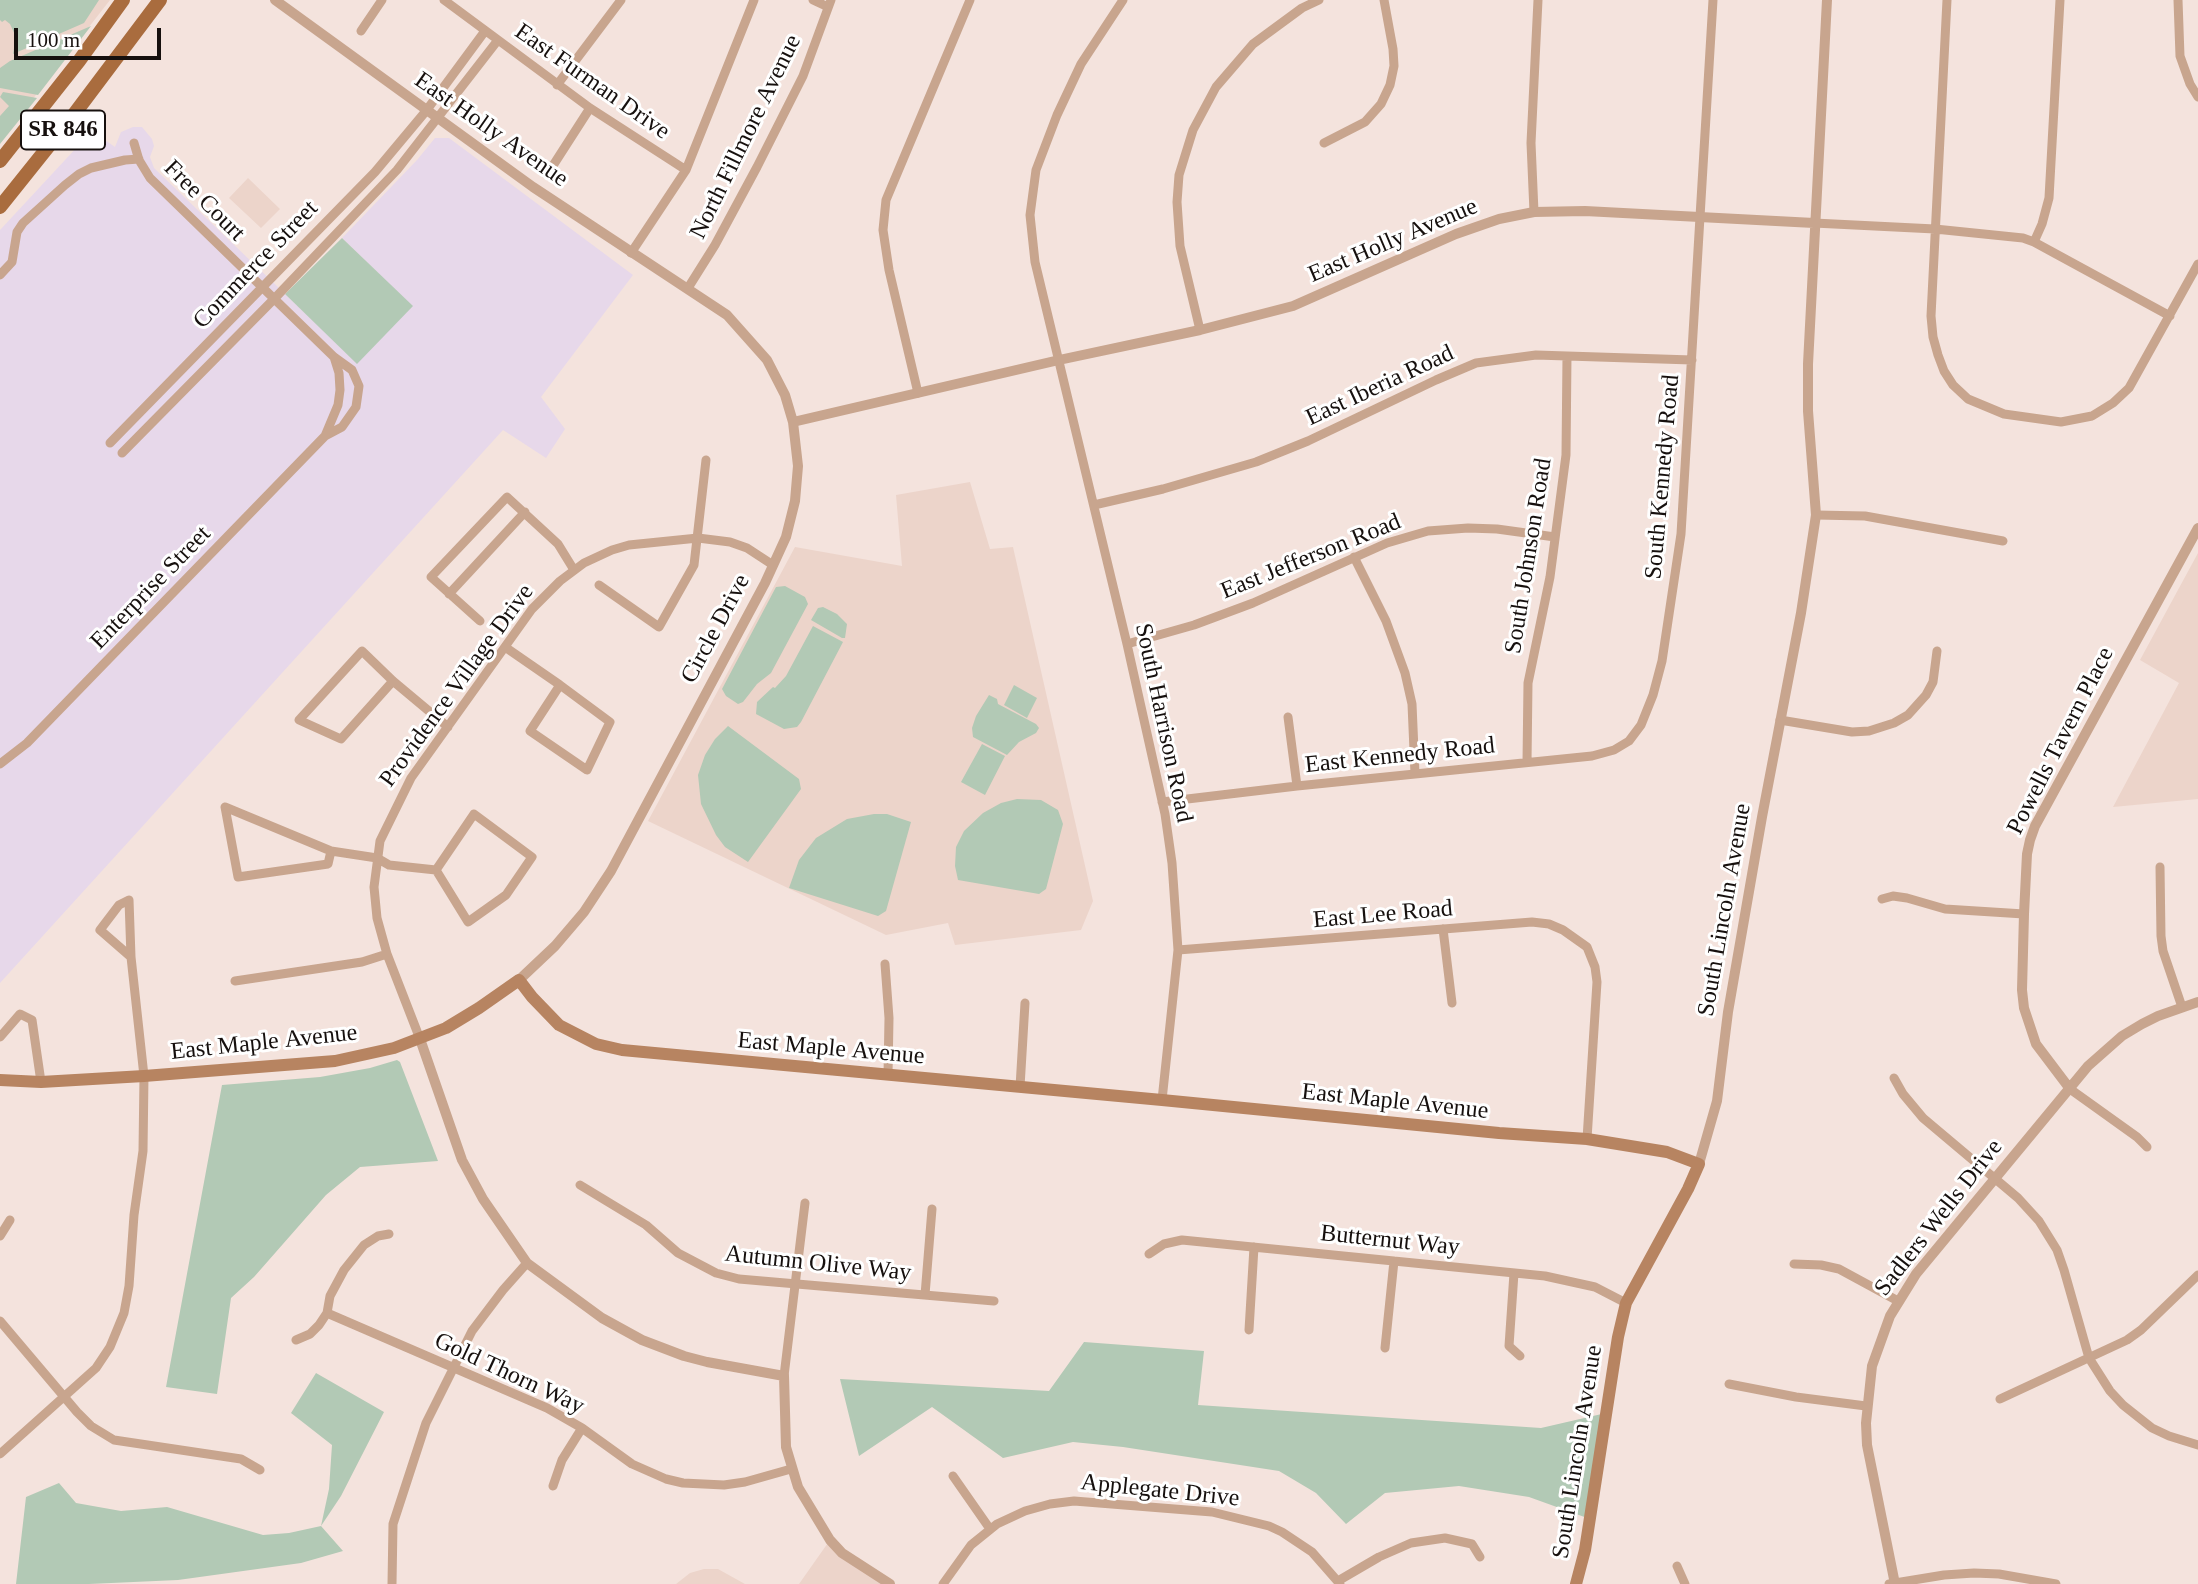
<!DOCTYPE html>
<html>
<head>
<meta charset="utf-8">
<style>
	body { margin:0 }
	#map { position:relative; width:2198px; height:1584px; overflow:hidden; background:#f4e3dd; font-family:Georgia,serif }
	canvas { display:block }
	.scale { position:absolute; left:14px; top:28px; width:147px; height:32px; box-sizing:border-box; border:4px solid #16100e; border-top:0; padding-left:9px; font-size:21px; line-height:24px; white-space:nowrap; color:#16100e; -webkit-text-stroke:5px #fff; paint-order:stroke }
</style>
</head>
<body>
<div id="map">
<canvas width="2198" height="1584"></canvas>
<div class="scale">100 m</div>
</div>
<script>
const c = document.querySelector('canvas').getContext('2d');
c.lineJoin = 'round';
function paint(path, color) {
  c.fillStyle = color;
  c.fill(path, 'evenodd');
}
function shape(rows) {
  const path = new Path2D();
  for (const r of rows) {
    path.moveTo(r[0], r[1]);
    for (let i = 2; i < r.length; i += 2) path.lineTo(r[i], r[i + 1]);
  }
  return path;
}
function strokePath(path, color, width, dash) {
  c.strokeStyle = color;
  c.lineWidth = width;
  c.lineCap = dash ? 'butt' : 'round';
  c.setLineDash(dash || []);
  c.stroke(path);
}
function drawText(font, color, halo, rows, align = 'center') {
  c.font = font + ' Georgia,serif';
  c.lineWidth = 6;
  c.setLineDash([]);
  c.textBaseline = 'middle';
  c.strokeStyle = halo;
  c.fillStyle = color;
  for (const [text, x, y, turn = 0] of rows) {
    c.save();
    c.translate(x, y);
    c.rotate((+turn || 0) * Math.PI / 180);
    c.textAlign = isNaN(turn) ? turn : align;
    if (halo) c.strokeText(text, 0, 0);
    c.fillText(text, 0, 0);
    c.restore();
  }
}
const commercial = shape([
	[133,127,142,127,152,139,154,146,150,157,154,168,357,363,412,306,342,238,417,160,435,138,449,138,633,275,541,397,565,429,546,458,503,430,0,983,0,230,92,131,115,147,121,132]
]);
const education = shape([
	[0,0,110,0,0,141],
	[248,178,280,209,261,228,229,198],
	[970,482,990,549,1013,547,1093,901,1081,930,955,945,948,923,886,935,648,821,795,547,902,566,896,495],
	[2198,553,2198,799,2113,807,2179,683,2140,660],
	[830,1540,890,1584,799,1584],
	[704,1569,718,1569,745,1584,676,1584,690,1573]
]);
const green = shape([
	[0,0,99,0,84,23,13,54,16,37,10,24,5,20,2,22,0,20],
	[91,26,38,95,0,88,0,68,10,61],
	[3,92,37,98,0,144,0,116,9,106,0,97],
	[342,238,413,306,357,364,285,294],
	[785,586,805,597,808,604,771,673,757,684,743,702,738,704,726,696,722,689,776,587],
	[823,607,837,614,847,624,845,638,842,638,811,620,818,608],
	[813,626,843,642,801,722,797,727,784,729,756,714,757,702,773,687,775,688,786,676],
	[1014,685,1037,698,1027,718,1004,705],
	[989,695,997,699,998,704,1036,724,1039,728,1036,733,1019,742,1007,755,973,737,972,728,976,716],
	[728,726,799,779,801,789,748,862,725,847,716,835,701,804,698,775,705,755,715,739],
	[982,744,1005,756,985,795,961,782],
	[1017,799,1041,800,1058,810,1063,824,1046,889,1039,894,958,880,955,866,956,847,964,831,983,813,1001,803],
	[874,814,887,814,911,822,886,911,878,916,789,888,799,860,816,838,847,819],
	[397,1060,400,1062,438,1161,360,1167,326,1195,254,1277,231,1298,217,1394,166,1387,222,1085,320,1077,370,1068],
	[1084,1342,1204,1351,1198,1405,1541,1428,1606,1413,1590,1519,1529,1497,1459,1486,1385,1493,1346,1524,1316,1493,1279,1471,1123,1447,1073,1442,1003,1458,932,1407,859,1456,840,1379,1049,1391],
	[316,1373,384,1412,341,1496,321,1526,343,1551,301,1563,178,1580,89,1584,16,1584,26,1497,59,1483,76,1503,121,1511,167,1507,263,1535,289,1533,321,1526,329,1489,332,1445,291,1413]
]);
const minor = shape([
	[444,0,590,108,686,170],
	[813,0,828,7],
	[1123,0,1081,64,1057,115,1036,170,1030,215,1035,262,1127,644,1165,814,1172,863,1178,950,1162,1100],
	[1947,0,1931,316,1933,337,1938,355,1944,371,1953,385,1968,399,2004,414,2061,422,2092,416,2113,403,2129,388,2198,264],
	[2178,0,2180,56,2190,84,2198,97],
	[361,31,382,0],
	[557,85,621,0],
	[1324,143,1365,122,1381,104,1390,85,1394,66,1393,49,1384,0],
	[554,164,590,108],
	[1534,212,1531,143,1538,0],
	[1814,223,1935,229,2023,238,2034,242,2170,316],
	[2034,242,2042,224,2049,198,2060,0],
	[631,253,686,170,754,0],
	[0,275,12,262,17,232,23,223,65,185,79,174,91,168,125,160,139,159],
	[688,288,715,245,757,167,803,76,831,0],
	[1200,330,1180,246,1177,202,1179,175,1193,130,1216,87,1253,44,1302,8,1319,0],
	[918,393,889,270,883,230,886,200,970,0],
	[325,436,338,405,340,390,339,373,334,357],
	[110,443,375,172,426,111,485,31],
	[122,453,275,298,397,170,498,40],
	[1094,505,1163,489,1256,462,1308,441,1436,380,1476,363,1536,355,1692,360],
	[1816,515,1865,516,2003,541],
	[1354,557,1386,621,1405,673,1412,704,1415,774],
	[599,585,659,627,694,565,706,460],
	[449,594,525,512],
	[480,621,431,577,507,497,558,544,574,570],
	[1127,644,1194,625,1253,603,1387,543,1428,531,1468,528,1497,529,1555,537],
	[505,647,560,685,610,722,587,770,530,731,560,685],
	[393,681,341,739,299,720,362,651,393,681,448,727],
	[1288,717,1297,786],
	[1780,720,1852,732,1869,731,1894,723,1908,715,1926,695,1933,682,1937,651],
	[1527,762,1528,683,1550,577,1566,455,1567,356],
	[0,764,27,743,325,436,342,427,356,407,359,386,352,370,334,357,150,178,139,160,134,143],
	[1162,802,1297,786,1592,756,1614,750,1629,741,1641,725,1653,695,1662,661,1681,534,1713,0],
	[331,851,328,864,238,877,225,807,331,851,377,858,389,865,436,870,468,922,506,895,532,857,474,814,436,870],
	[2160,867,2161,936,2163,951,2182,1007],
	[1882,899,1893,896,1907,898,1945,909,2024,914],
	[1443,929,1452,1003],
	[1178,950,1532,922,1549,924,1563,930,1587,947,1595,967,1597,982,1587,1139],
	[885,964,889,1018,888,1075],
	[235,981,362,962,387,954],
	[0,1037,20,1014,32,1020,41,1082],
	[420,1039,387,954,377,918,374,887,380,841,411,778,532,609,560,581,584,563,612,550,629,545,698,538,730,542,747,548,773,565],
	[1894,1078,1903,1094,1923,1118,2018,1198,2039,1221,2057,1250,2064,1270,2089,1358,2110,1391,2123,1405,2152,1428,2169,1436,2198,1445],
	[1020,1087,1025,1003],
	[2070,1089,2137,1137,2147,1147],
	[580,1185,646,1225,678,1253,716,1273,739,1279,994,1301],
	[0,1236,10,1220],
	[1149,1254,1164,1244,1182,1240,1545,1276,1595,1287,1626,1303],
	[1794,1264,1821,1265,1839,1269,1898,1301],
	[1514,1273,1509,1346,1520,1356],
	[925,1295,932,1209],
	[327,1313,547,1408,582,1428,632,1464,666,1479,683,1483,724,1485,745,1482,791,1469],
	[0,1321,77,1412,91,1426,114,1440,241,1459,260,1470],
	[1249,1330,1254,1247],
	[296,1340,310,1334,319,1325,327,1313,330,1296,344,1270,364,1245,378,1236,389,1234],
	[1385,1348,1394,1261],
	[784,1376,805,1203],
	[1729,1384,1796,1397,1866,1406],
	[2000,1399,2127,1340,2141,1330,2198,1275],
	[0,1454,96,1368,110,1347,124,1313,129,1286,134,1215,143,1151,144,1076,131,957,100,930,119,905,129,900,131,957],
	[953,1476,990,1529],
	[553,1486,562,1460,582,1428],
	[1677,1566,1685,1584],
	[1338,1581,1379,1557,1411,1543,1445,1538,1472,1544,1480,1557],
	[392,1584,393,1524,426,1423,472,1331,503,1290,527,1263],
	[943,1584,971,1545,997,1524,1025,1511,1050,1504,1074,1501,1212,1512,1269,1526,1282,1532,1312,1552,1340,1584],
	[1889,1584,1944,1575,1974,1573,1999,1574,2056,1584]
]);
const tertiary = shape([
	[275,0,533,187,727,315,767,360,785,395,793,422,798,466,795,501,786,537,765,583,611,871,584,912,555,946,519,980],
	[793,422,1059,360,1200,330,1293,306,1456,234,1499,219,1534,212,1585,211,1814,223],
	[420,1039,462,1160,483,1199,527,1263,602,1318,642,1340,684,1356,707,1362,784,1376,786,1447,798,1487,830,1540,842,1553,890,1584],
	[2070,1089,2036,1044,2024,1008,2022,990,2024,914,2027,854,2030,840,2035,826,2198,528],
	[1699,1164,1717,1101,1728,1012,1762,817,1801,613,1816,515,1808,411,1808,364,1827,0],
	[1895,1584,1867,1445,1866,1423,1872,1366,1890,1316,1916,1274,2088,1066,2122,1036,2142,1024,2158,1016,2198,1002]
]);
const secondary = shape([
	[0,1080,41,1082,144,1076,335,1061,394,1048,446,1028,479,1008,519,980,532,997,559,1025,596,1044,622,1050,1162,1100,1499,1133,1587,1139,1667,1152,1699,1164,1688,1189,1626,1303,1618,1337,1585,1550,1576,1584]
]);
const primary = shape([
	[0,161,79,61,123,0],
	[0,207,72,117,160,0]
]);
const shields = [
	[63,130,84]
];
const shieldNames = [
	["SR 846",63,130]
];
const streetNames = [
	["East Furman Drive",592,82,35],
	["East Holly Avenue",491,130,35],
	["North Fillmore Avenue",746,137,-64],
	["Free Court",204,201,45],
	["East Holly Avenue",1393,241,-23],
	["Commerce Street",256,265,-46],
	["East Iberia Road",1380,386,-25],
	["South Kennedy Road",1663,477,-85],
	["South Johnson Road",1529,556,-81],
	["East Jefferson Road",1311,557,-22],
	["Enterprise Street",151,588,-46],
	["Circle Drive",716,629,-62],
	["Providence Village Drive",457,686,-54],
	["South Harrison Road",1163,723,78],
	["Powells Tavern Place",2061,741,-63],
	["East Kennedy Road",1400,756,-6],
	["South Lincoln Avenue",1725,910,-80],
	["East Lee Road",1383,915,-5],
	["East Maple Avenue",264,1043,-6],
	["East Maple Avenue",831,1049,5],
	["East Maple Avenue",1395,1102,6],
	["Sadlers Wells Drive",1939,1218,-52],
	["Butternut Way",1390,1241,6],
	["Autumn Olive Way",818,1264,6],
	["Gold Thorn Way",509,1374,25],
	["South Lincoln Avenue",1578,1452,-81],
	["Applegate Drive",1160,1491,6]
];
paint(commercial, '#e7d8ea');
paint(education, '#ecd4ca');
paint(green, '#b2c9b5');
strokePath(minor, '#c8a58e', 9);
strokePath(tertiary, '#c8a58e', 10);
strokePath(secondary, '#b78461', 12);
strokePath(primary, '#a96c3e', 14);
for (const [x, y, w] of shields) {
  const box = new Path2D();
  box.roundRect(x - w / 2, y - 19.5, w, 39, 5);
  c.fillStyle = '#fff';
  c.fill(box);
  strokePath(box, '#16100e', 2);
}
drawText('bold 23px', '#16100e', null, shieldNames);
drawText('24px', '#16100e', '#fff', streetNames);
</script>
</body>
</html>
